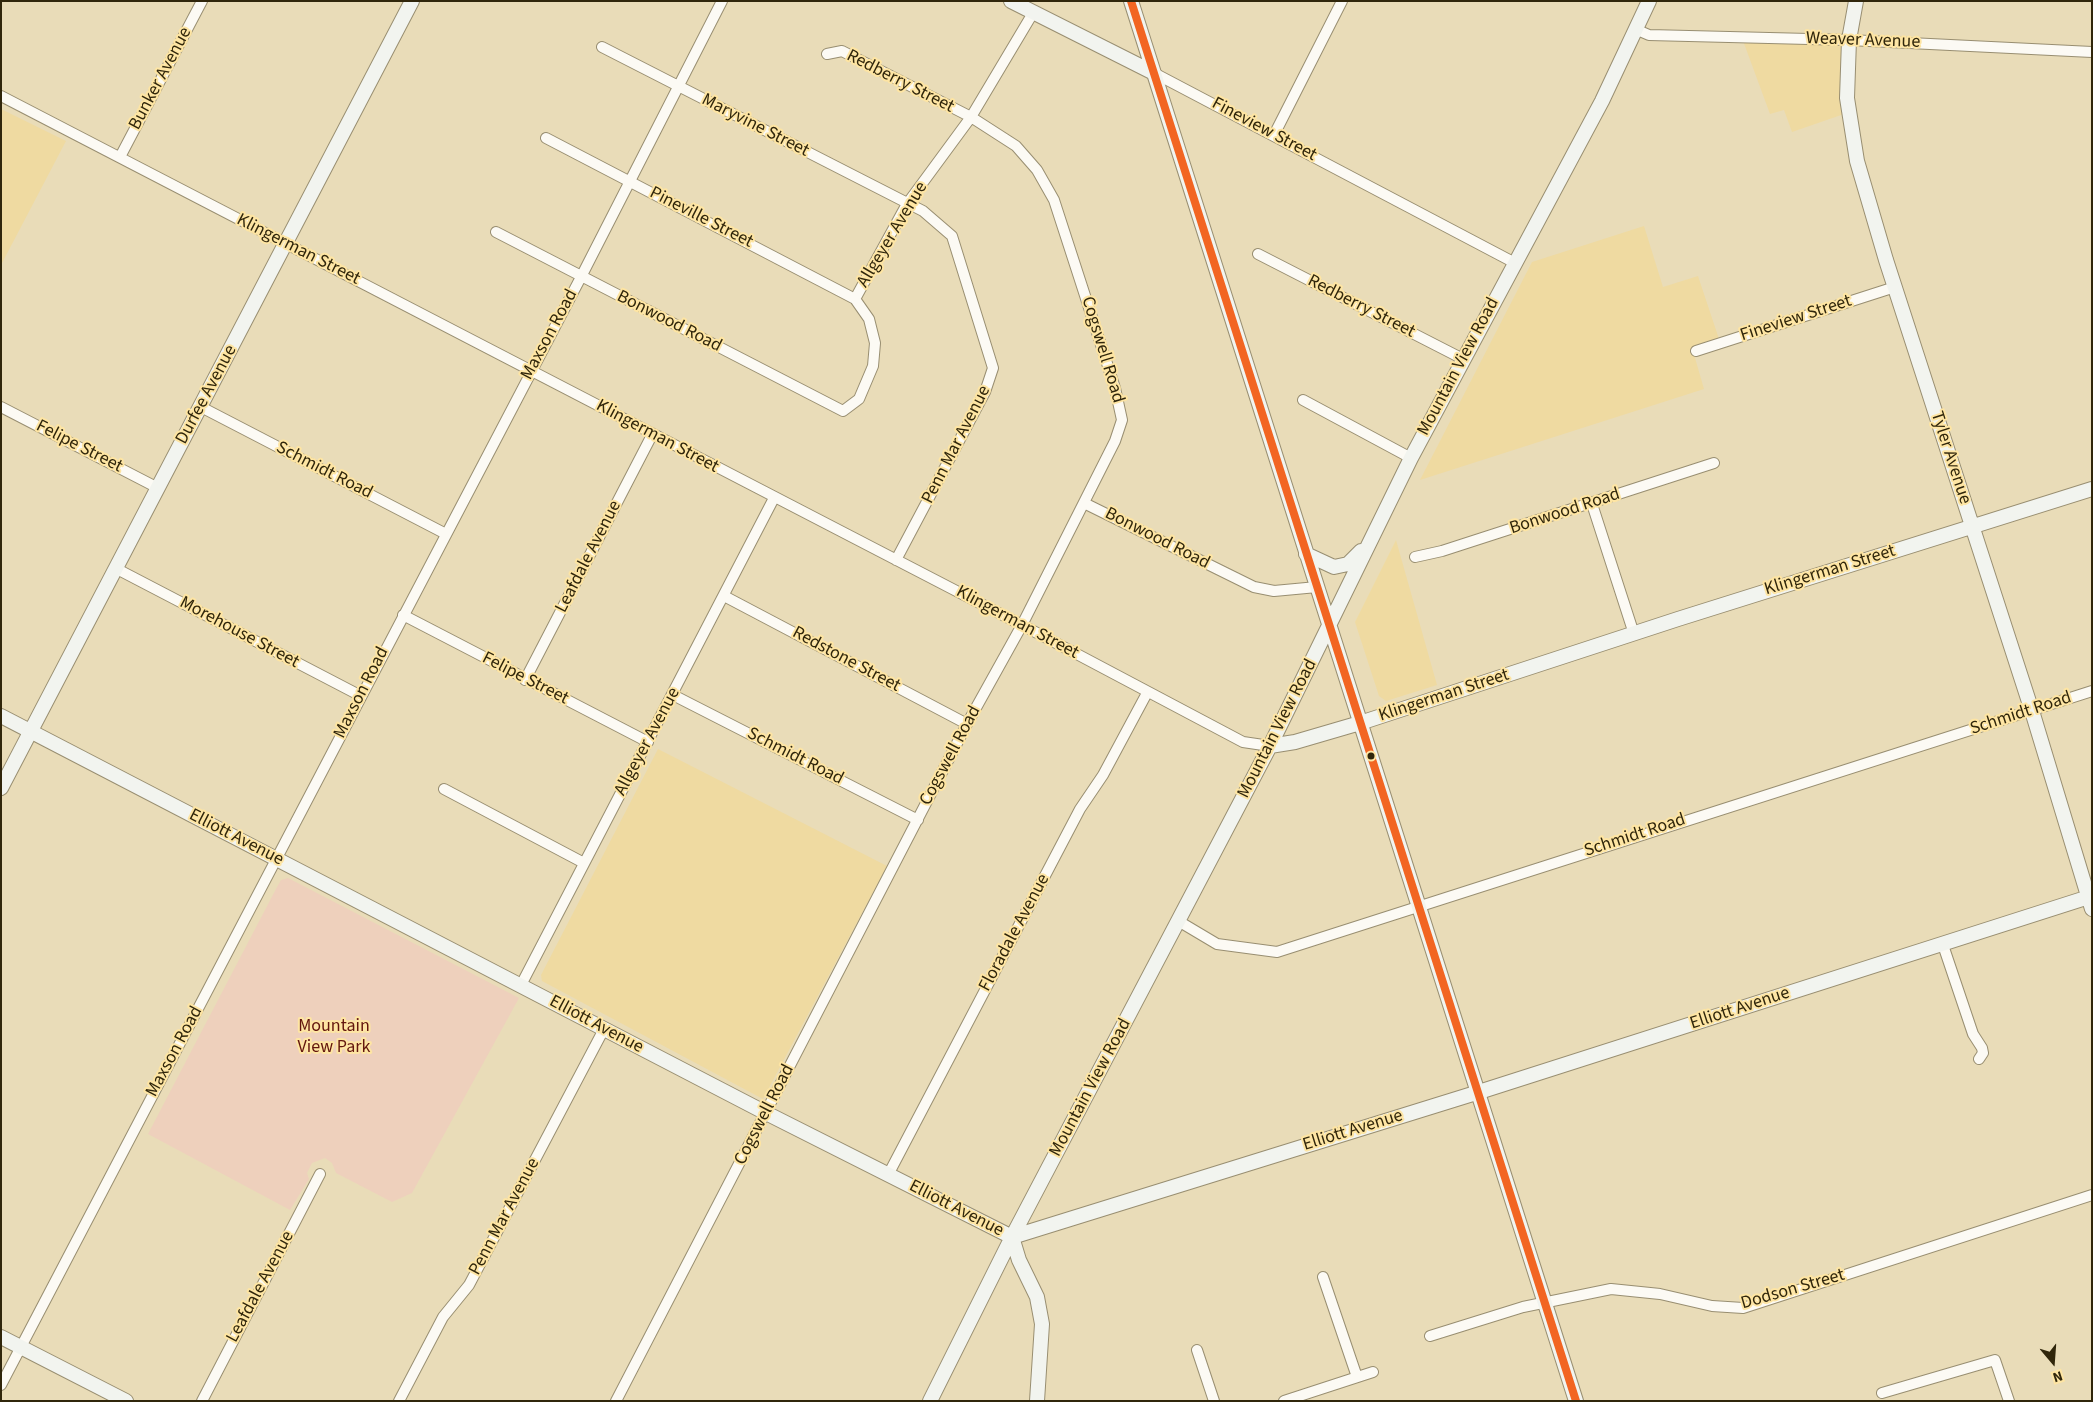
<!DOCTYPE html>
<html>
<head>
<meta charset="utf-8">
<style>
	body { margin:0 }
	#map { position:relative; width:2093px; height:1402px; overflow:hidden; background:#e9dcb8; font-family:"Source Sans 3",sans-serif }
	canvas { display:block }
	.frame { position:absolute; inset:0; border:2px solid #30260b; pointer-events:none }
	.north { position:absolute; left:2028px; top:1337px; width:50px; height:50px; -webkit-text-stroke:4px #fee5a3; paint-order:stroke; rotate:162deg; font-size:14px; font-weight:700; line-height:20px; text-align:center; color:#30260b }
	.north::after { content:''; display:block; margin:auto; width:18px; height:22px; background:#30260b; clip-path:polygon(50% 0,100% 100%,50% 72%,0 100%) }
</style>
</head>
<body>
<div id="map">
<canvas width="2093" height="1402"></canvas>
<div class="frame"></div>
<div class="north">N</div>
</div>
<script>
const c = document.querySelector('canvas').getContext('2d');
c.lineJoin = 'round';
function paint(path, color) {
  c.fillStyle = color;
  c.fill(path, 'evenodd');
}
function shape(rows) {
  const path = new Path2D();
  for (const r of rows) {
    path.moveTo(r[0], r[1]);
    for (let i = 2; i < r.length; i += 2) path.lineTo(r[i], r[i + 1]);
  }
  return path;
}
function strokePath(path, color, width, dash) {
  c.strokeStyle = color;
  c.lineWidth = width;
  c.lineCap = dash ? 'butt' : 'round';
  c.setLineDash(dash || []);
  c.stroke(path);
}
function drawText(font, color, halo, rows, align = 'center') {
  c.font = font + ' "Source Sans 3",sans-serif';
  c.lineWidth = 4;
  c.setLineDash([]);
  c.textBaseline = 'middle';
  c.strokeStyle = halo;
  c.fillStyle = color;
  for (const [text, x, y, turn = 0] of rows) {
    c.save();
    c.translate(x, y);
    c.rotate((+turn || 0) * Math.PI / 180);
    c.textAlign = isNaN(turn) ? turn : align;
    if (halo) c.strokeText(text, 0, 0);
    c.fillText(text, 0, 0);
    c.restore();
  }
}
const built = shape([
	[1742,38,1846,42,1847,113,1792,132,1784,110,1770,114],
	[1,109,66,141,1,265],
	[1644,226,1663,287,1698,276,1720,342,1693,351,1704,389,1420,480,1532,262],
	[1396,540,1437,685,1386,701,1379,696,1355,622],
	[658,749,887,866,763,1099,542,981,541,975]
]);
const green = shape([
	[288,878,519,998,412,1193,392,1202,336,1173,332,1163,325,1158,312,1163,307,1173,309,1179,290,1210,148,1134,277,887,281,880]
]);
const street = shape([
	[1635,29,1649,35,1849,40,2092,52],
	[602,47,923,211,952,236,993,368,985,392,896,560],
	[1154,73,1515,263],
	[1,96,1022,625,1243,742,1270,746],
	[1274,135,1342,1],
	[546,138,855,299],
	[120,157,202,1],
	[496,232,843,411,859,399,873,366,875,343,869,319,855,299,907,204,971,117,1033,13],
	[1258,254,1463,359],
	[1696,351,1895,287],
	[1303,400,1411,458],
	[1,407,158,488],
	[201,407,446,534],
	[1084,503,1254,587,1274,591,1317,587],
	[1592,504,1634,634],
	[1415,557,1442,551,1714,463],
	[117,569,361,696],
	[724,596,967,724],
	[403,615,648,742],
	[525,680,652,435],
	[673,695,918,820],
	[444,789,584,863],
	[1180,922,1217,944,1277,952,2092,691],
	[1943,945,1973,1034,1982,1048,1983,1053,1979,1059],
	[521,985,774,498],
	[888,1175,1080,809,1103,775,1147,693],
	[1323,1277,1357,1377],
	[1430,1336,1523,1307,1611,1289,1660,1294,1712,1306,1743,1308,2092,1195],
	[1197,1350,1214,1401],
	[1,1385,581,277,722,1],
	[1882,1393,1995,1360,2009,1401],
	[202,1401,320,1174],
	[399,1401,443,1317,469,1285,604,1029],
	[616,1401,967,724,1022,625,1115,441,1122,420,1115,388,1054,200,1037,170,1016,146,971,117,842,51,827,54],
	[1284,1401,1373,1372]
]);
const secondary = shape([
	[1011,1,1154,73],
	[1131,1,1576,1401],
	[1856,1,1849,40,1847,98,1857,161,1886,260,2032,711,2092,909],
	[1306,554,1334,567,1348,564,1361,551],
	[1,716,766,1113,1012,1237,1479,1092,2092,896],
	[1270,746,1295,742,1360,723,1678,619,2092,489],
	[1,788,412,1],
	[1012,1237,1019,1260,1037,1297,1042,1324,1037,1401],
	[1,1337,126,1401],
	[930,1401,1012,1237,1270,746,1411,458,1602,101,1649,1]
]);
const bus1 = shape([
	[1131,1,1576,1401]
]);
const markers = [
	[1371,756,4.5,"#30260b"]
];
const streetNames = [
	["Weaver Avenue",1863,41,2],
	["Bunker Avenue",161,79,-62],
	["Redberry Street",900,82,27],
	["Maryvine Street",755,126,27],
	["Fineview Street",1264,130,28],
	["Pineville Street",701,218,27],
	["Allgeyer Avenue",893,235,-59],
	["Klingerman Street",298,250,27],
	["Redberry Street",1361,307,27],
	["Fineview Street",1796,319,-18],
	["Bonwood Road",669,322,27],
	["Maxson Road",550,335,-62],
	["Cogswell Road",1102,350,73],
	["Mountain View Road",1459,367,-62],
	["Durfee Avenue",207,395,-62],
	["Klingerman Street",657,437,28],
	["Penn Mar Avenue",957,445,-63],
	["Felipe Street",79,447,27],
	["Tyler Avenue",1950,458,72],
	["Schmidt Road",324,471,27],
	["Bonwood Road",1565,512,-18],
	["Bonwood Road",1157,539,27],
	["Leafdale Avenue",589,557,-63],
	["Klingerman Street",1830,571,-17],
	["Klingerman Street",1017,623,28],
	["Morehouse Street",239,633,28],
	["Redstone Street",846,660,28],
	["Felipe Street",525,679,27],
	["Maxson Road",362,693,-63],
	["Klingerman Street",1444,696,-18],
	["Schmidt Road",2021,714,-18],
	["Mountain View Road",1278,729,-63],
	["Allgeyer Avenue",648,742,-62],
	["Cogswell Road",951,756,-62],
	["Schmidt Road",795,757,27],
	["Schmidt Road",1635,836,-18],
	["Elliott Avenue",236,838,27],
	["Floradale Avenue",1015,933,-62],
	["Elliott Avenue",1740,1009,-18],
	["Elliott Avenue",596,1025,28],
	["Maxson Road",175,1052,-62],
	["Mountain View Road",1091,1088,-62],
	["Cogswell Road",765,1115,-63],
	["Elliott Avenue",1353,1131,-17],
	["Elliott Avenue",956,1209,27],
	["Penn Mar Avenue",505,1217,-62],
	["Leafdale Avenue",261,1287,-62],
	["Dodson Street",1793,1290,-16]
];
const parkNames = [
	["Mountain",334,1027],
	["View Park",334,1048]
];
paint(built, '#efdaa1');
paint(green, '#eed0bc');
strokePath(street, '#988e71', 12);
strokePath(secondary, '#988e71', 16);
strokePath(street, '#fcfaf4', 10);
strokePath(secondary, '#f2f4ef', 14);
strokePath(bus1, '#f26522', 8);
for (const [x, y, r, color] of markers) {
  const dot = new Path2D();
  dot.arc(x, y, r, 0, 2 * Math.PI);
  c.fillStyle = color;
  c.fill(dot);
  strokePath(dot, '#fee5a3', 2);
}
drawText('18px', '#30260b', '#fee5a3', streetNames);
drawText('18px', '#63160e', '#fee5a3', parkNames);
</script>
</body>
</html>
